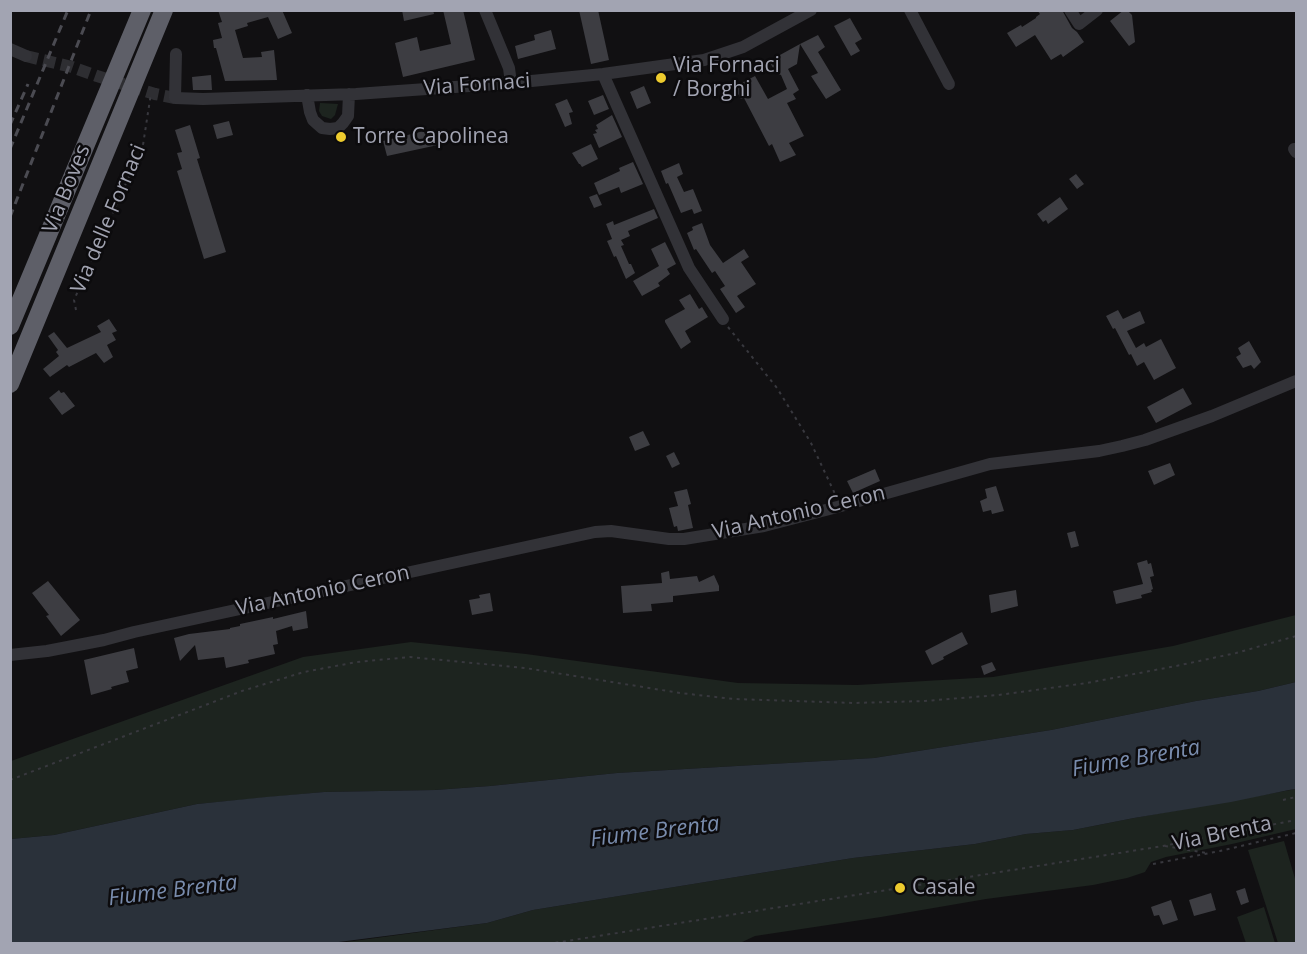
<!DOCTYPE html>
<html>
<head>
<meta charset="utf-8">
<style>
	body { margin:0 }
	#map { position:relative; width:1307px; height:954px; overflow:hidden; background:#111012; font-family:"Open Sans",sans-serif }
	canvas { display:block }
	.frame { position:absolute; inset:0; border:12px solid #a2a4b2; pointer-events:none }
</style>
</head>
<body>
<div id="map">
<canvas width="1307" height="954"></canvas>
<div class="frame"></div>
</div>
<script>
const c = document.querySelector('canvas').getContext('2d');
c.lineJoin = 'round';
function paint(path, color) {
  c.fillStyle = color;
  c.fill(path, 'evenodd');
}
function shape(rows) {
  const path = new Path2D();
  for (const r of rows) {
    path.moveTo(r[0], r[1]);
    for (let i = 2; i < r.length; i += 2) path.lineTo(r[i], r[i + 1]);
  }
  return path;
}
function strokePath(path, color, width, dash) {
  c.strokeStyle = color;
  c.lineWidth = width;
  c.lineCap = dash ? 'butt' : 'round';
  c.setLineDash(dash || []);
  c.stroke(path);
}
function drawText(font, color, halo, rows, align = 'center') {
  c.font = font + ' "Open Sans",sans-serif';
  c.lineWidth = 5;
  c.setLineDash([]);
  c.textBaseline = 'middle';
  c.strokeStyle = halo;
  c.fillStyle = color;
  for (const [text, x, y, turn = 0] of rows) {
    c.save();
    c.translate(x, y);
    c.rotate((+turn || 0) * Math.PI / 180);
    c.textAlign = isNaN(turn) ? turn : align;
    if (halo) c.strokeText(text, 0, 0);
    c.fillText(text, 0, 0);
    c.restore();
  }
}
const green = shape([
	[320,103,338,104,335,115,331,119,322,116,319,111],
	[1296,615,1296,682,1258,691,1196,701,1051,730,874,758,617,773,490,786,435,790,324,792,197,804,54,835,11,839,11,761,303,657,411,642,526,654,738,683,857,685,993,677,1173,646],
	[1296,789,1296,829,1232,844,1166,857,1151,862,1145,872,1127,878,1093,885,986,899,881,917,755,936,740,943,709,944,706,942,690,944,331,944,487,923,533,910,853,858,975,844,1026,834,1073,830,1134,818],
	[1284,841,1296,882,1296,943,1278,943,1248,850],
	[1264,907,1275,943,1246,943,1237,917]
]);
const water = shape([
	[1296,682,1296,789,1289,790,1231,802,1134,818,1073,830,1026,834,975,844,853,858,533,910,487,923,331,943,11,943,11,839,54,835,197,804,266,797,324,792,435,790,490,786,617,773,874,758,1051,730,1196,701,1258,691]
]);
const building = shape([
	[218,10,282,10,292,33,278,39,268,17,247,23,248,26,235,30,243,58,262,57,261,52,274,50,277,80,225,81,216,48,214,48,213,40,222,38,218,23,222,22],
	[402,10,433,10,434,14,404,21],
	[443,10,463,10,475,60,403,77,395,43,417,37,420,51,451,44],
	[579,10,598,10,609,60,591,64],
	[1037,10,1062,10,1072,28,1077,32,1084,42,1063,57,1061,54,1051,60,1035,35,1016,47,1007,33,1021,25,1022,27,1036,18,1036,17,1040,14],
	[1124,10,1127,10,1132,15,1135,42,1129,46,1110,21],
	[850,18,862,39,855,43,860,51,851,56,834,26],
	[551,30,556,49,518,59,515,46,535,40,534,35],
	[818,35,825,47,818,52,841,90,826,99,811,76,818,73,800,44],
	[800,44,797,64,788,69,799,90,793,94,796,99,787,103,804,136,789,143,796,155,780,162,772,144,769,146,744,98,741,99,734,87,755,76,768,99,787,89,781,75,776,73,769,61],
	[211,75,212,90,193,90,192,77],
	[644,86,651,103,637,109,630,92],
	[603,95,609,109,594,115,588,101],
	[567,99,573,112,569,113,572,124,565,127,555,104],
	[612,115,622,137,599,148,593,134,597,133,595,130,598,129,596,125],
	[229,121,233,135,217,139,213,125],
	[190,125,200,158,197,159,226,252,204,259,177,171,182,169,177,153,182,152,175,130],
	[424,131,425,134,435,132,438,145,387,156,383,141],
	[591,144,598,159,582,167,580,164,579,164,572,153],
	[633,162,643,184,621,193,619,187,599,195,594,183,620,171,619,168],
	[679,163,683,174,677,177,684,192,693,189,702,211,694,214,692,209,681,213,668,183,666,184,661,171],
	[1076,174,1084,184,1077,189,1069,179],
	[597,194,602,205,594,208,589,197],
	[1060,197,1068,209,1048,224,1046,220,1043,222,1037,214],
	[654,209,658,218,628,231,630,236,621,240,624,245,621,246,629,264,631,264,635,273,626,279,616,256,614,257,607,241,612,239,606,224,613,221,614,225],
	[702,223,710,245,723,263,744,249,749,257,741,262,756,284,737,296,745,307,736,313,720,289,725,286,715,271,712,273,696,249,694,250,687,233,693,230,692,227],
	[665,242,676,264,667,269,670,274,658,283,660,286,642,296,633,281,659,266,651,249],
	[690,294,699,309,702,307,708,317,685,331,691,342,681,349,665,322,665,320,685,309,679,300],
	[1118,310,1123,319,1140,311,1145,323,1127,331,1136,348,1144,343,1146,347,1161,339,1176,368,1154,380,1144,362,1137,366,1131,354,1129,355,1115,328,1113,329,1106,316],
	[109,319,117,331,112,333,116,340,107,345,113,357,104,363,96,353,69,367,67,365,50,377,43,369,59,356,56,352,58,350,48,336,54,332,67,348,101,332,97,326],
	[1249,341,1261,362,1254,369,1251,365,1243,368,1236,357,1241,354,1238,348],
	[1183,388,1192,404,1156,423,1147,407],
	[59,390,61,393,64,392,75,406,62,415,49,398],
	[643,431,650,445,635,451,629,437],
	[674,452,680,464,672,468,666,456],
	[1170,463,1175,475,1154,485,1148,471],
	[875,469,880,481,853,493,847,481],
	[996,486,1004,511,992,514,991,510,983,512,980,501,987,498,985,489],
	[687,489,691,504,688,505,693,528,678,531,677,526,674,527,669,508,678,506,674,492],
	[1075,531,1079,546,1071,548,1067,533],
	[1147,560,1148,564,1151,563,1154,576,1150,577,1153,589,1151,590,1152,592,1141,595,1142,598,1116,604,1113,591,1143,584,1137,563],
	[669,571,670,579,697,576,699,582,714,575,719,586,719,591,673,596,673,602,651,604,652,611,623,613,621,586,662,583,661,573],
	[48,581,80,620,61,636,46,616,49,615,32,593],
	[1016,590,1018,606,991,613,989,595],
	[490,593,493,611,472,615,469,600,480,598,479,595],
	[306,611,308,628,293,631,292,626,276,631,278,644,273,645,275,654,248,660,249,663,226,668,224,657,198,660,195,645,180,661,174,638,189,634,230,629,230,628,240,626,240,624,273,617,273,619],
	[962,632,968,644,943,657,944,659,932,665,925,651],
	[134,648,138,668,126,671,129,682,111,687,112,689,91,695,84,660],
	[992,662,996,670,984,675,981,666],
	[1245,888,1249,902,1241,905,1236,891],
	[1211,893,1216,910,1194,916,1189,900],
	[1171,900,1178,920,1163,925,1159,915,1154,916,1151,907]
]);
const minorTunnel = shape([
	[26,56,72,67,97,76,155,94,175,98]
]);
const path = shape([
	[76,310,74,300,143,145,151,93],
	[728,327,777,388,811,443,836,496],
	[10,780,242,691,304,672,357,662,410,657,525,668,680,693,734,699,853,703,925,701,998,695,1087,683,1176,666,1236,653,1296,636],
	[1283,800,1296,797],
	[1165,846,1207,853],
	[1153,864,1220,851,1296,833],
	[548,944,1163,846,1296,820]
]);
const minor = shape([
	[485,10,509,68,511,83],
	[910,10,949,84],
	[1070,10,1079,24,1097,10],
	[10,49,26,56],
	[176,54,175,98,203,99,356,94,511,83,603,74,704,60,743,47,811,10],
	[603,74,689,268,723,319],
	[307,95,310,112,313,120,322,128,330,129,338,128,343,123,348,116,349,94],
	[1294,149,1296,152],
	[10,655,47,651,104,640,134,632,595,532,611,531,669,539,684,539,764,526,841,506,990,464,1099,451,1122,446,1145,440,1212,416,1296,381]
]);
const highway = shape([
	[10,326,142,10],
	[10,384,164,10]
]);
const rail = shape([
	[10,125,28,84],
	[10,149,68,10],
	[10,217,91,10]
]);
const markers = [
	[661,78,6,"#edcb2e"],
	[341,137,6,"#edcb2e"],
	[900,888,6,"#edcb2e"]
];
const poiNames = [
	["Via Fornaci",673,66],
	["/ Borghi",673,90],
	["Torre Capolinea",353,137],
	["Casale",912,888]
];
const streetNames = [
	["Via Fornaci",477,85,-4],
	["Via Boves",67,189,-68],
	["Via delle Fornaci",109,219,-67],
	["Via Antonio Ceron",799,513,-13],
	["Via Antonio Ceron",323,591,-12],
	["Via Brenta",1222,834,-12]
];
const waterNames = [
	["Fiume Brenta",1136,759,-10],
	["Fiume Brenta",655,832,-7],
	["Fiume Brenta",173,891,-7]
];
paint(green, '#1d241f');
paint(water, '#2a313a');
paint(building, '#3d3d42');
strokePath(minorTunnel, '#2e2e32', 12, [12, 6]);
strokePath(path, '#38383e', 2, [3, 4.5]);
strokePath(minor, '#323237', 12);
strokePath(highway, '#5e5f68', 18);
strokePath(rail, '#4b4b52', 3, [8, 6]);
for (const [x, y, r, color] of markers) {
  const dot = new Path2D();
  dot.arc(x, y, r, 0, 2 * Math.PI);
  c.fillStyle = color;
  c.fill(dot);
  strokePath(dot, '#0c0b0d', 2);
}
drawText('21px', '#a2a4b2', '#0c0b0d', poiNames, 'left');
drawText('21px', '#a2a4b2', '#0c0b0d', streetNames);
drawText('italic 22px', '#798cad', '#0c0b0d', waterNames);
</script>
</body>
</html>
